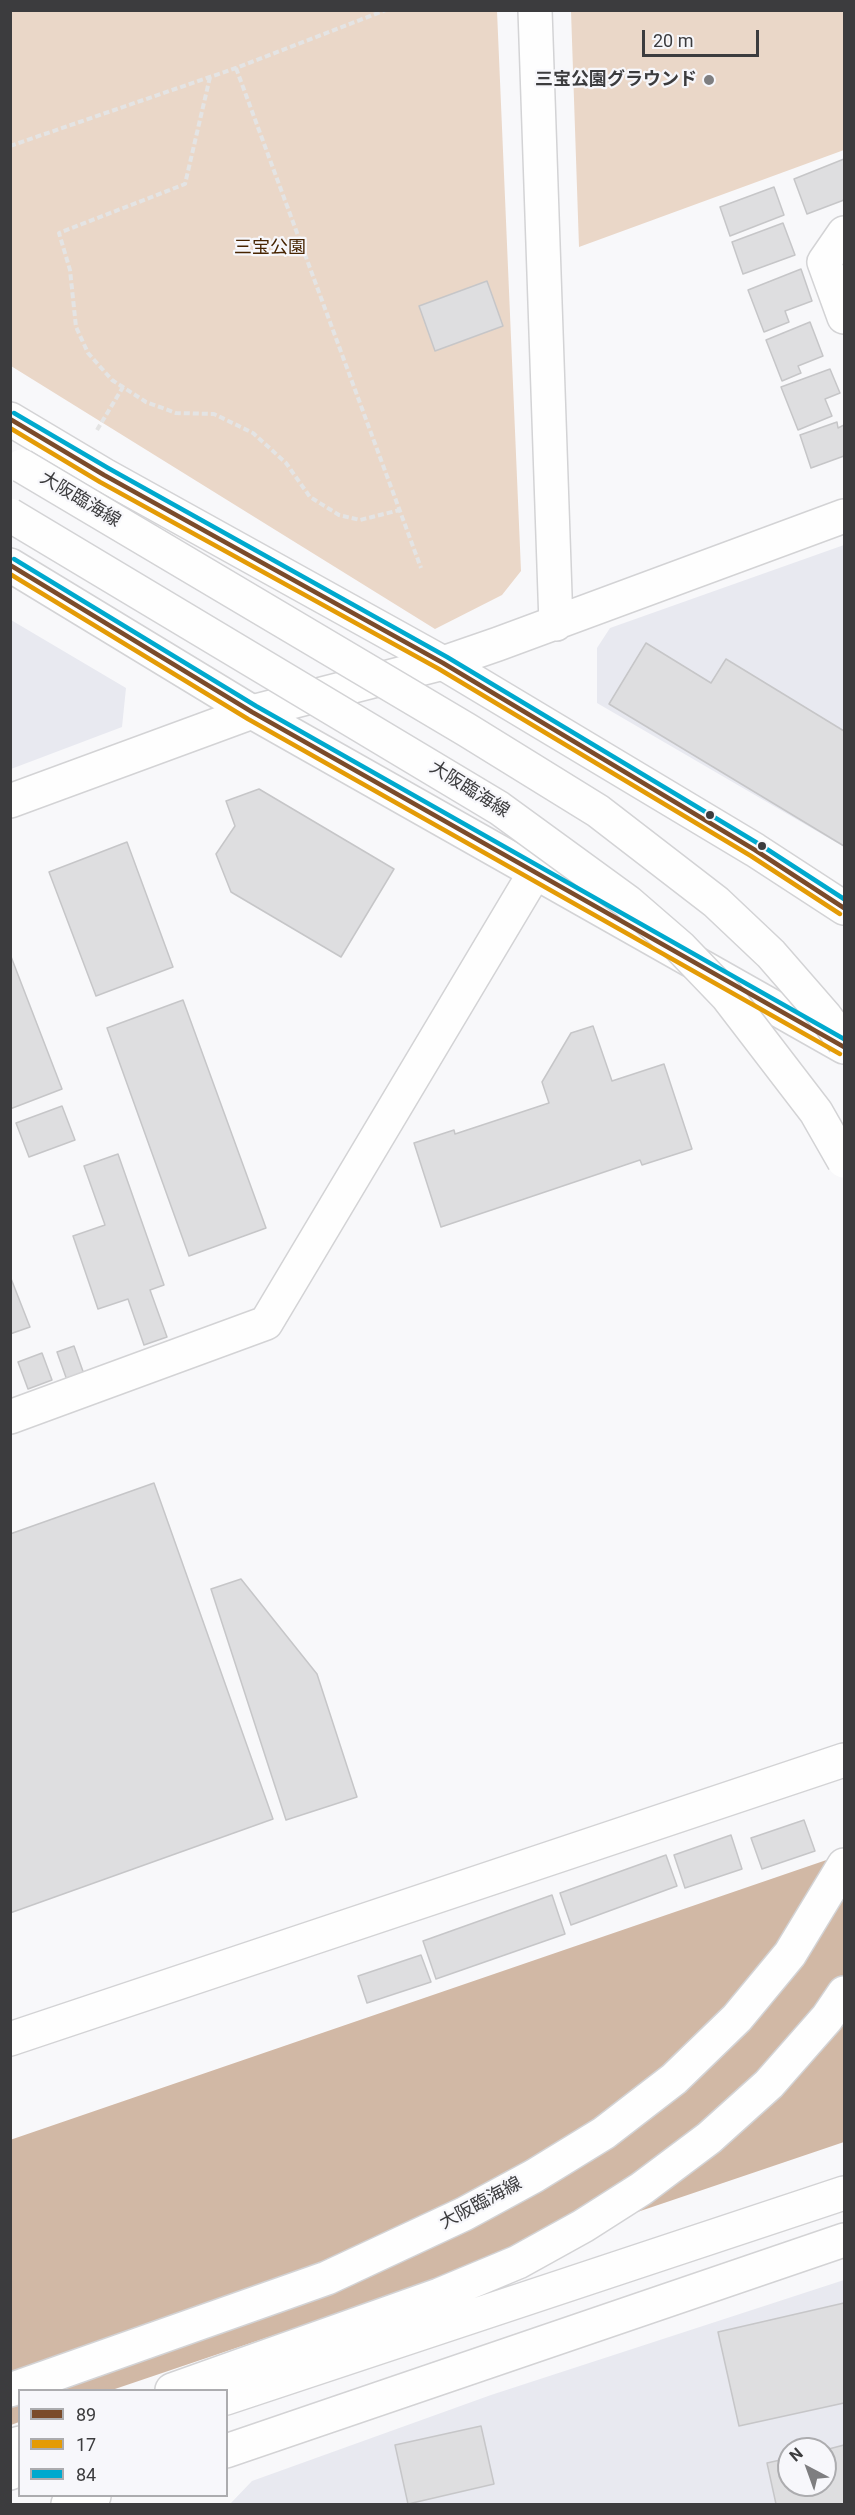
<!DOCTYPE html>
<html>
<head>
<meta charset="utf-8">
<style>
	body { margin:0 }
	#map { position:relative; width:855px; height:2515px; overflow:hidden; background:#f8f8fa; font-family:Roboto,sans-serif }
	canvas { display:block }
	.frame { position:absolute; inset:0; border:12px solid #3c3c3e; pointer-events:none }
	.legend { position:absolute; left:18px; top:2389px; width:210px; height:108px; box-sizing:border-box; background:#f7f7fb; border:2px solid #acacaf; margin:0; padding:8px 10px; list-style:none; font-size:18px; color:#3c3c3e }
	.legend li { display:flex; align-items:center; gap:12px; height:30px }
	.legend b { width:30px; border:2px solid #acacaf }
	.north { position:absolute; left:777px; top:2437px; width:60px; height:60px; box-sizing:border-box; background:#f7f7fb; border:2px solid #acacaf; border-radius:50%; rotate:319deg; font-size:16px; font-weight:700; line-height:24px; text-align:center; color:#3c3c3e }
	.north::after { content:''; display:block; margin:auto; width:21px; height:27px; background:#7e7e80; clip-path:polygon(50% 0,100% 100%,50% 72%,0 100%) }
	.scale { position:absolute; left:642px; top:30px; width:117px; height:27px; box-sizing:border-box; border:3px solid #3c3c3e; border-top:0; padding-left:8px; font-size:18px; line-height:21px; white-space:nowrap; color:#3c3c3e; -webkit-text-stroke:4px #f7f7fb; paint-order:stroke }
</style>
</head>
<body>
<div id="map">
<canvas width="855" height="2515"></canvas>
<div class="frame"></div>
<ul class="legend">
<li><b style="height:8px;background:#7a4b2a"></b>89</li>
<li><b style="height:8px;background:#e49b06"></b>17</li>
<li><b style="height:8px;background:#00a9ce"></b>84</li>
</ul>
<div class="north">N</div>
<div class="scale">20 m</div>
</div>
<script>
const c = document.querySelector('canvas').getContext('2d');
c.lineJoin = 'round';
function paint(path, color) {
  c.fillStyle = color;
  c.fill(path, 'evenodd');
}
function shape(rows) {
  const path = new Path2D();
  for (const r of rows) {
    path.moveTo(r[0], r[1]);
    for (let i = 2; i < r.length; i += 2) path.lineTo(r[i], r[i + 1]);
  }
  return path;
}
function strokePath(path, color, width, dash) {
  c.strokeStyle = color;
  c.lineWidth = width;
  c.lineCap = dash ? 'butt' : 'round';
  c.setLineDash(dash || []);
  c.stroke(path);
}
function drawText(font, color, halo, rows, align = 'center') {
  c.font = font + ' Roboto,"Noto Sans JP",sans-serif';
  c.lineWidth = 4.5;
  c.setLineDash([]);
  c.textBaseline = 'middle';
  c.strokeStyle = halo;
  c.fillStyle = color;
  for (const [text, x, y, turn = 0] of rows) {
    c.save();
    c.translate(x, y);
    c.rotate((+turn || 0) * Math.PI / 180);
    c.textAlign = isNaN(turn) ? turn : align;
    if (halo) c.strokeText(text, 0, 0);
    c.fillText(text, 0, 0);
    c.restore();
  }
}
const built = shape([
	[844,545,844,847,597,703,597,648,610,628],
	[11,620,126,688,122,727,11,769],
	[844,2280,844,2504,230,2504,252,2481,491,2395],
	[789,2449,825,2449,825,2485,789,2485]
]);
const green = shape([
	[10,11,497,11,521,571,502,595,435,629,11,366],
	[571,11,844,11,844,150,579,247]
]);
const water = shape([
	[844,1854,844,2142,112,2390,20,2390,19,2422,11,2425,10,2140]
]);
const building = shape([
	[844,159,844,200,807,214,794,179,844,159],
	[774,187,784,215,730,236,720,207,774,187],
	[783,223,795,255,743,274,732,242,783,223],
	[801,269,812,301,785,311,789,322,764,332,748,290,801,269],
	[487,281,503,326,435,351,419,306,487,281],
	[810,322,823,356,798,366,801,373,782,381,766,340,810,322],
	[830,369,840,393,825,399,832,416,798,430,781,387,830,369],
	[837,422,838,428,844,425,844,456,811,468,800,435,837,422],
	[646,643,711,683,726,659,844,731,844,846,609,704,646,643],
	[259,789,394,869,341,957,231,892,216,854,235,826,226,801,259,789],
	[127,842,173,967,96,996,49,872,127,842],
	[10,954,62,1089,10,1109,10,954],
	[183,1000,266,1228,189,1256,107,1028,183,1000],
	[593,1026,612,1081,664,1064,692,1149,642,1165,640,1160,441,1227,414,1143,454,1130,455,1134,549,1103,542,1082,571,1033,593,1026],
	[62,1106,75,1140,29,1157,16,1123,62,1106],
	[118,1154,164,1285,150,1290,167,1337,144,1345,128,1299,98,1309,73,1236,105,1225,84,1166,118,1154],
	[10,1276,30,1327,10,1334,10,1276],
	[74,1346,85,1377,68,1383,57,1352,74,1346],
	[42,1353,52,1380,28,1389,18,1362,42,1353],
	[154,1483,273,1819,10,1913,10,1534,154,1483],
	[241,1579,317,1674,357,1797,286,1820,211,1589,241,1579],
	[804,1820,815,1851,762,1869,751,1838,804,1820],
	[731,1835,742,1869,685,1888,674,1855,731,1835],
	[666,1855,677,1886,571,1925,560,1893,666,1855],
	[552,1895,565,1934,436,1979,423,1941,552,1895],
	[421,1955,431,1982,367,2003,358,1976,421,1955],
	[844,2303,844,2403,739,2426,718,2332,844,2303],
	[481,2426,494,2484,408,2504,395,2445,481,2426],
	[844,2445,844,2504,776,2504,767,2463,789,2458,789,2485,825,2485,825,2450,844,2445]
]);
const path = shape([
	[236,68,421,568],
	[210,77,185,184,59,233,70,270,76,327,88,353,112,380,146,402,176,413,214,414,253,433,286,463,310,497,339,515,360,520,400,510],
	[10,146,236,68,386,10],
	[97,430,123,387]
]);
const minor = shape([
	[535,10,556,624],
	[844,233,824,262,844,317],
	[10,801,252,712,443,663,498,644,844,516],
	[10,1417,266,1323,534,874],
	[10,2039,844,1760]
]);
const major = shape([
	[10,419,104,475,443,663,755,850,844,908],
	[10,565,252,712,844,1047],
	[10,2390,327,2278,464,2214,534,2176,604,2133,674,2079,737,2018,790,1954,844,1865],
	[172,2390,439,2295,518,2262,583,2226,641,2189,709,2138,769,2084,827,2018,844,1993],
	[226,2398,844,2193],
	[10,2446,20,2443],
	[226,2451,844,2240],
	[10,2473,20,2469],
	[68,2504,94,2496]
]);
const majorBridge = shape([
	[22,466,467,730,598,811,716,902,771,954,825,1016,844,1042],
	[10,515,499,808,628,902,680,947,727,996,816,1112,844,1161]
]);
const bus1 = shape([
	[10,419,104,475,443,663,755,850,844,908],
	[10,565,252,712,844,1047]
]);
const bus2 = shape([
	[10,428,100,482,439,669,751,856,840,914],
	[10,574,248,719,840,1054]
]);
const bus3 = shape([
	[14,413,108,468,447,657,759,844,844,899],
	[14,559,256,706,844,1039]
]);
const markers = [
	[709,80,6,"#7e7e80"],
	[710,815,5,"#3c3c3e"],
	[762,846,5,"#3c3c3e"]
];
const poiNames = [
	["三宝公園グラウンド",697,80]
];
const parkNames = [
	["三宝公園",270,248]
];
const streetNames = [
	["大阪臨海線",80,500,31],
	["大阪臨海線",469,790,32],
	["大阪臨海線",481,2204,-28]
];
paint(built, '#e8e9f0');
paint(green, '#ead7c8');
paint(water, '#d1b8a5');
paint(building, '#dedee0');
strokePath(building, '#c6c6c8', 1.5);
strokePath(minor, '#d3d3d5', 36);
strokePath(major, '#d3d3d5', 36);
strokePath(path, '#e4e4e4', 4, [6, 3]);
strokePath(minor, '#fefefe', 33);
strokePath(major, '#fefefe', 33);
strokePath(majorBridge, '#d3d3d5', 36, []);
strokePath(majorBridge, '#fefefe', 33);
strokePath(bus1, '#7a4b2a', 4.5);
strokePath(bus2, '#e49b06', 4.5);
strokePath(bus3, '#00a9ce', 4.5);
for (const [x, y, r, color] of markers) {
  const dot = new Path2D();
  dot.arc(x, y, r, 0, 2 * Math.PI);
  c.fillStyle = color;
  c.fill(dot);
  strokePath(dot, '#f7f7fb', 2);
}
drawText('bold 18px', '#3c3c3e', '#f7f7fb', poiNames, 'right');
drawText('18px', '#472401', '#f7f7fb', parkNames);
drawText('18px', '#3c3c3e', '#f7f7fb', streetNames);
</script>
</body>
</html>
